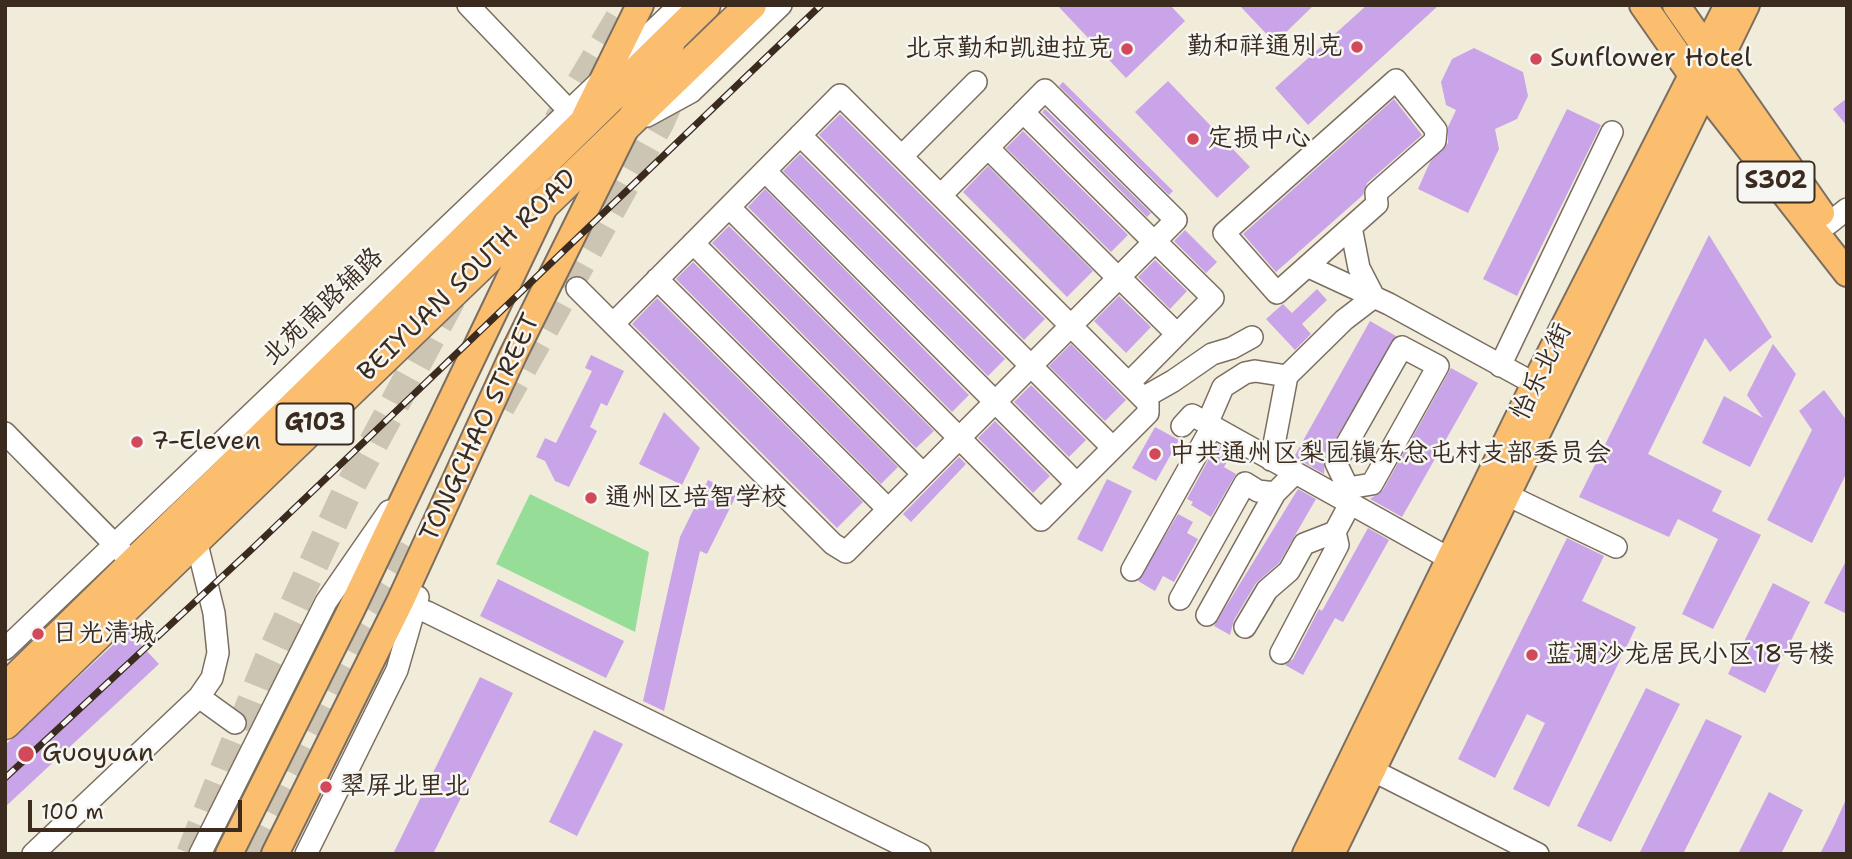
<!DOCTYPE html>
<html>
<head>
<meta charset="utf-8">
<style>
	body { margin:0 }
	#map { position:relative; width:1852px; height:859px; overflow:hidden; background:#f1ecda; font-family:"Shantell Sans",sans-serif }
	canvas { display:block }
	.frame { position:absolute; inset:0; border:7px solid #3b2a1e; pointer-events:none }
	.scale { position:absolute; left:28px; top:800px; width:214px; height:32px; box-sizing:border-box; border:4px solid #3b2a1e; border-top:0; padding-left:9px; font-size:21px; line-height:24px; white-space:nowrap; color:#3b2a1e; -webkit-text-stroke:5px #f6f6f2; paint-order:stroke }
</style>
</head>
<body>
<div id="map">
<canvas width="1852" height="859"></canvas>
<div class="frame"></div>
<div class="scale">100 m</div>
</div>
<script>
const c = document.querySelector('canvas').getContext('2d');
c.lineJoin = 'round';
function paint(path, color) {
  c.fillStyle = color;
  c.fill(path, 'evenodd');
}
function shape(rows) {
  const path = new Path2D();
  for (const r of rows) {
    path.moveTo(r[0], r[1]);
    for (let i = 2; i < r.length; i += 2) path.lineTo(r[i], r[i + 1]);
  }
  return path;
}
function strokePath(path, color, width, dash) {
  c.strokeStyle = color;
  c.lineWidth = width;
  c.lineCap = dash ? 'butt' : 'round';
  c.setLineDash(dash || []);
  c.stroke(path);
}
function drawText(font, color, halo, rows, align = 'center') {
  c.font = font + ' "Shantell Sans","LXGW WenKai TC",sans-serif';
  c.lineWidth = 5;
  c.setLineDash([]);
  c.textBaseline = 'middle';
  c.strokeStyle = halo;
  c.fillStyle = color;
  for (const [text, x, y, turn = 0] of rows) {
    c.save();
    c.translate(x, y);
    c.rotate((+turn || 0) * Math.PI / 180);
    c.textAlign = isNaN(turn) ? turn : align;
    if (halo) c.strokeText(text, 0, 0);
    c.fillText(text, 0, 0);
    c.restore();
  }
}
const green = shape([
	[530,494,649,552,635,632,496,564]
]);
const building = shape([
	[1057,5,1170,5,1185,21,1126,78],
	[1239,5,1314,5,1275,43],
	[1367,5,1439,5,1308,125,1275,88],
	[1474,48,1523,72,1528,96,1517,119,1495,129,1499,149,1468,213,1418,189,1430,162,1448,143,1448,127,1456,110,1446,105,1441,82,1452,59],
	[1168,81,1250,167,1217,198,1135,112],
	[1063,82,1173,191,1169,195,1059,86],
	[1847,98,1847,126,1833,109],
	[1394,99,1422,135,1367,183,1363,195,1276,272,1243,234],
	[1045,109,1151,213,1147,217,1042,112],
	[1567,109,1601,125,1517,296,1483,279],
	[840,114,1045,319,1024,340,819,135],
	[1023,131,1128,235,1111,252,1006,148],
	[800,154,1005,359,988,376,783,171],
	[988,166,1093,271,1067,297,963,192],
	[765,189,969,395,952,412,748,207],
	[729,226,934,431,916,448,712,243],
	[1185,230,1217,262,1206,273,1174,241],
	[1709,235,1772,337,1730,372,1705,338,1648,454,1722,491,1712,511,1761,535,1713,629,1682,614,1718,539,1678,519,1669,537,1579,497],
	[1155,260,1187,291,1170,309,1138,277],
	[693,262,898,467,881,484,676,279],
	[1317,289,1327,300,1302,324,1311,334,1295,350,1266,319,1283,304,1292,313],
	[1119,296,1151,327,1126,353,1094,321],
	[657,298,863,502,837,528,632,324],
	[1370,321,1396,336,1325,457,1324,474,1294,457],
	[1071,344,1126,400,1105,421,1049,366],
	[1773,344,1796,374,1750,467,1702,443,1724,396,1763,418,1747,395],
	[591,355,624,371,607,406,601,403,590,427,597,431,569,487,555,481,545,461,536,457,545,438,556,443,592,371,585,368],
	[1451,368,1478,383,1402,517,1370,499,1383,490],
	[1031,385,1086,440,1069,457,1014,402],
	[1824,390,1847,421,1847,472,1812,543,1767,520,1812,430,1799,411],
	[664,412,700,448,682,485,639,464],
	[995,421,1050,476,1033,493,978,438],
	[1155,427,1179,440,1156,481,1132,468],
	[1217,444,1232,453,1224,467,1236,474,1211,517,1191,505,1193,502,1187,499],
	[959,457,966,464,911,522,903,514],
	[1107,479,1132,491,1102,552,1077,539],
	[708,480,737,494,707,554,700,551,664,711,643,701,680,537],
	[1298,489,1316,499,1279,563,1256,583,1234,620,1230,635,1214,626],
	[1178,514,1193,522,1187,533,1198,539,1174,582,1163,576,1155,591,1138,581],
	[1368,528,1389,540,1343,622,1335,618,1303,675,1285,665,1293,659,1319,609,1322,611],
	[1567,538,1604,556,1582,601,1636,627,1549,807,1513,789,1545,723,1527,714,1495,778,1458,759],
	[1847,559,1847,614,1824,603],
	[498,579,624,641,606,678,480,616],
	[1773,583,1810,602,1765,693,1728,674],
	[128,631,159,664,5,807,5,745],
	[480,677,513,693,433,854,393,854],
	[1646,688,1680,704,1611,842,1577,826],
	[1706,719,1742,736,1683,854,1639,854],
	[594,730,623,744,577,836,549,822],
	[1769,792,1803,810,1781,854,1738,854],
	[1847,797,1847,854,1820,854,1834,826]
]);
const highwayTunnel = shape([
	[558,122,628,5],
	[500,407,659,123,712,5],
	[191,854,268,662,346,494,451,299],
	[252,854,360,638,418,543]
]);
const minor = shape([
	[468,5,578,120],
	[1396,80,1436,130,1435,141,1376,193,1377,204,1277,293,1224,233,1396,80],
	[1023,112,1154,242],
	[647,116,691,92,781,5],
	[800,135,1113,448],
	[988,148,1118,278],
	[902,156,976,82],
	[765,171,1077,484],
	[1828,224,1847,209],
	[1351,227,1359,268,1374,297],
	[693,243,923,474],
	[1307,266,1389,304,1535,384],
	[1119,277,1177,334],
	[657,279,888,509],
	[577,288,833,544,846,552,1176,220,1045,90,941,195],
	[613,324,729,207,840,95,1148,403,1148,413,1041,520,729,207],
	[1402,347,1438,366,1372,484,1348,488,1336,463,1402,347],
	[1500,366,1612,132],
	[1129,383,1213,298,1155,241],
	[1143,398,1173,381,1212,354,1232,348,1252,337],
	[1207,424,1223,387,1245,373,1255,371,1287,376],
	[1182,426,1192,415,1450,559],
	[5,433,124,554],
	[1271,460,1287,376,1344,320,1374,297],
	[1507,495,1616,547],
	[1132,570,1212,427],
	[1180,599,1245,483,1258,491,1275,493],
	[400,602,427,612,920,854],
	[1207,615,1275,493,1295,473],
	[1245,627,1267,590,1289,571,1304,544,1335,532,1350,504],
	[5,649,680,5],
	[1281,653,1338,545,1335,532],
	[199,697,235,723],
	[1358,763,1538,854],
	[33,854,199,697,212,678,218,653,214,613,196,540],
	[200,854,326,602,389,511],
	[306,854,397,670,418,597]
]);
const major = shape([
	[1643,5,1692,75,1847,273],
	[1676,5,1821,213],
	[585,117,640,5],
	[229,854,352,608,543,209],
	[275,854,400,602,513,355,626,127,671,45],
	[1306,854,1535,384,1728,5],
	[1331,854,1746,5]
]);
const highway = shape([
	[5,689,705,5],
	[5,724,751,5]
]);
const rail = shape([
	[5,778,252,549,821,5]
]);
const markers = [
	[1357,47,7,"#d1495b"],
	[1127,49,7,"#d1495b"],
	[1536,59,7,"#d1495b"],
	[1193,139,7,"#d1495b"],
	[137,442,7,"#d1495b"],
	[1155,454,7,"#d1495b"],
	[591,498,7,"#d1495b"],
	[38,634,7,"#d1495b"],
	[1532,655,7,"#d1495b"],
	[26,754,9,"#d1495b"],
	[326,787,7,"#d1495b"]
];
const shields = [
	[1776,182,77],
	[315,424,77]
];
const shieldNames = [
	["S302",1776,182],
	["G103",315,424]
];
const poiNames = [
	["勤和祥通别克",1343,47,"right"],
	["北京勤和凯迪拉克",1113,49,"right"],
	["Sunflower Hotel",1550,59],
	["定损中心",1207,139],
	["7-Eleven",151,442],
	["中共通州区梨园镇东总屯村支部委员会",1169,454],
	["通州区培智学校",605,498],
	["日光清城",52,634],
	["蓝调沙龙居民小区18号楼",1546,655],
	["Guoyuan",42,754],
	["翠屏北里北",340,787]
];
const streetNames = [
	["BEIYUAN SOUTH ROAD",468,276,-44],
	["北苑南路辅路",323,307,-44],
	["怡乐北街",1542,372,-64],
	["TONGCHAO STREET",481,428,-65]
];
paint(green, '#96de98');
paint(building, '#c9a4e8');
strokePath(highwayTunnel, '#cdc5b4', 30, [30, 15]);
strokePath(minor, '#7b6e60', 24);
strokePath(major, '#7b6e60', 30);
strokePath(highway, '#7b6e60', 33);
strokePath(minor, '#fff', 21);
strokePath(major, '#fbbe6e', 26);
strokePath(highway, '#fbbe6e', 30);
strokePath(rail, '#3b2a1e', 7);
strokePath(rail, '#f6f6f2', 4.5, [13]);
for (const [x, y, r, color] of markers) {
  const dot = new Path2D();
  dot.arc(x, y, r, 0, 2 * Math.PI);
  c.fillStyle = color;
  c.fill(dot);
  strokePath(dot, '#f6f6f2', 2.5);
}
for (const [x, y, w] of shields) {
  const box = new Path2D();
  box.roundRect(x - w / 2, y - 20.5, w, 41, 5);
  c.fillStyle = '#f6f6f2';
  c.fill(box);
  strokePath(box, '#3b2a1e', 2);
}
drawText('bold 24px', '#3b2a1e', null, shieldNames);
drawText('26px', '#3b2a1e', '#f6f6f2', poiNames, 'left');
drawText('26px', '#3b2a1e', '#f6f6f2', streetNames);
</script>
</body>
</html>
